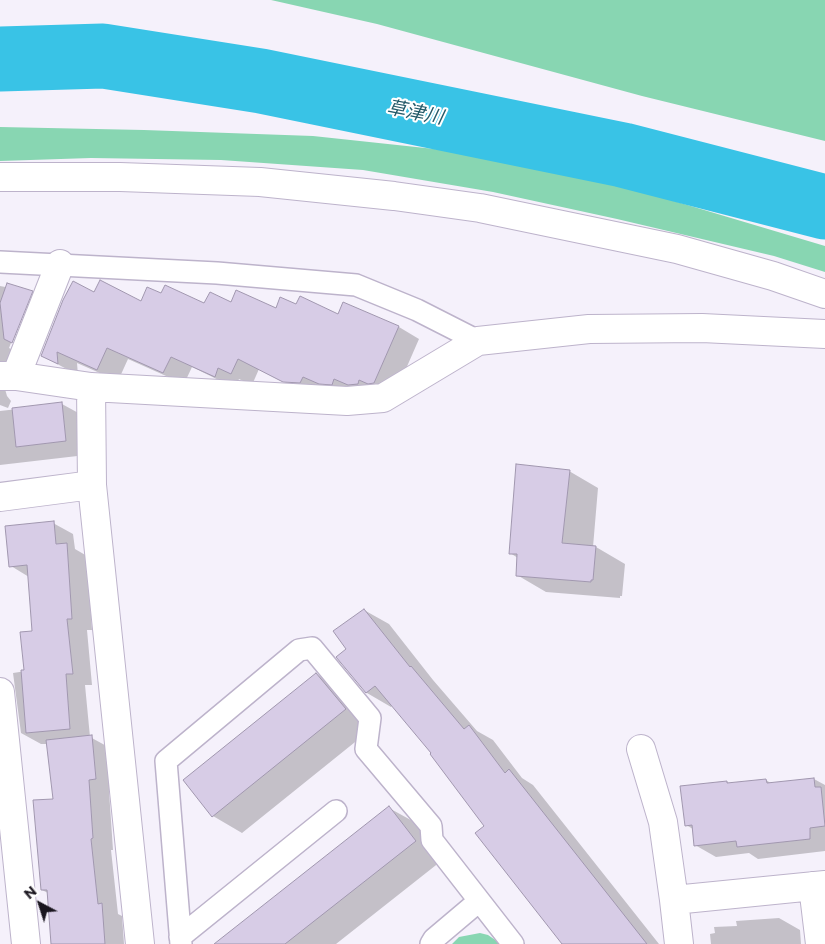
<!DOCTYPE html>
<html>
<head>
<meta charset="utf-8">
<style>
	body { margin:0 }
	#map { position:relative; width:825px; height:944px; overflow:hidden; background:#f5f1fb; font-family:Montserrat,sans-serif }
	canvas { display:block }
	.north { position:absolute; left:15px; top:879px; width:50px; height:50px; -webkit-text-stroke:4px #fff; paint-order:stroke; rotate:320deg; font-size:14px; font-weight:700; line-height:20px; text-align:center; color:#1a161f }
	.north::after { content:''; display:block; margin:auto; width:18px; height:22px; background:#1a161f; clip-path:polygon(50% 0,100% 100%,50% 72%,0 100%) }
</style>
</head>
<body>
<div id="map">
<canvas width="825" height="944"></canvas>
<div class="north">N</div>
</div>
<script>
const c = document.querySelector('canvas').getContext('2d');
c.lineJoin = 'round';
function paint(path, color) {
  c.fillStyle = color;
  c.fill(path, 'evenodd');
}
function shape(rows) {
  const path = new Path2D();
  for (const r of rows) {
    path.moveTo(r[0], r[1]);
    for (let i = 2; i < r.length; i += 2) path.lineTo(r[i], r[i + 1]);
  }
  return path;
}
function strokePath(path, color, width, dash) {
  c.strokeStyle = color;
  c.lineWidth = width;
  c.lineCap = dash ? 'butt' : 'round';
  c.setLineDash(dash || []);
  c.stroke(path);
}
function drawText(font, color, halo, rows, align = 'center') {
  c.font = font + ' Montserrat,"Noto Sans JP",sans-serif';
  c.lineWidth = 4;
  c.setLineDash([]);
  c.textBaseline = 'middle';
  c.strokeStyle = halo;
  c.fillStyle = color;
  for (const [text, x, y, turn = 0] of rows) {
    c.save();
    c.translate(x, y);
    c.rotate((+turn || 0) * Math.PI / 180);
    c.textAlign = isNaN(turn) ? turn : align;
    if (halo) c.strokeText(text, 0, 0);
    c.fillText(text, 0, 0);
    c.restore();
  }
}
const green = shape([
	[271,0,825,0,825,141,642,96,377,24],
	[0,127,144,130,313,136,472,153,627,187,825,246,825,272,774,256,617,219,493,192,363,170,221,160,91,158,0,161],
	[480,933,488,935,501,944,452,944,459,937]
]);
const shadow = shape([
	[0,286,32,292,53,304,5,389,7,396,11,401,8,408,0,405],
	[30,295,32,295,11,349,9,348],
	[94,293,141,302,161,295,205,304,231,303,276,309,297,306,338,316,344,304,399,327,419,339,395,394,305,393,259,369,252,385,239,379,235,388,192,367,184,384,128,359,118,381,77,363,78,375,42,356],
	[62,404,82,415,86,455,0,465,0,411],
	[569,471,598,488,593,547,596,547,625,564,622,596,620,596,620,598,546,592,517,575,518,558,510,553],
	[53,523,73,534,75,549,87,556,92,630,87,630,92,685,85,685,90,737,112,749,116,791,109,791,113,850,111,850,118,914,122,916,124,944,56,944,48,893,42,890,54,800,48,744,41,744,21,733,13,673,26,671,34,632,29,577,11,566],
	[364,610,389,624,433,680,477,731,493,740,522,778,533,785,659,944,564,944,486,827,433,753,393,705,391,707,367,693,338,657,348,649],
	[316,674,346,691,375,726,242,833,213,816],
	[814,779,825,785,825,851,758,859,749,853,716,857,695,845,693,829,686,825,727,782,730,784,766,780,772,784],
	[389,808,418,824,445,858,336,944,216,944],
	[779,918,800,930,801,944,711,944,710,934,715,933,714,927,737,926,736,921]
]);
const river = shape([
	[0,59,103,56,261,81,623,155,825,207]
]);
const building = shape([
	[100,280,141,301,147,287,161,293,165,285,204,303,210,292,231,302,236,290,276,308,280,297,296,304,300,296,338,314,343,302,399,326,374,383,368,384,359,380,358,384,348,385,334,379,332,385,319,384,303,377,300,383,283,382,238,359,231,374,218,368,215,377,171,357,163,373,107,348,97,370,57,352,58,364,41,356,63,300,73,281,94,292,100,280],
	[7,283,33,291,12,343,4,339,0,303,7,283],
	[62,402,66,441,16,447,12,408,62,402],
	[516,464,570,470,562,543,596,546,593,580,591,580,591,582,516,576,517,554,509,554,516,464],
	[54,521,56,544,67,543,72,619,67,619,73,674,66,674,70,729,26,733,21,670,24,670,20,632,32,631,27,565,9,567,5,526,54,521],
	[364,609,410,667,411,666,464,729,469,725,505,773,509,769,647,944,562,944,475,833,484,826,430,754,431,753,375,686,366,693,336,657,346,649,333,631,364,609],
	[316,673,346,709,212,817,183,780,316,673],
	[92,735,96,779,89,780,93,838,91,839,98,904,102,903,105,944,51,944,47,890,41,890,33,800,53,799,46,740,92,735],
	[814,778,815,787,821,787,825,826,810,828,810,839,737,847,736,841,694,846,692,825,685,826,680,786,727,781,727,783,766,779,767,783,814,778],
	[389,806,416,841,285,944,214,944,389,806]
]);
const service = shape([
	[0,262,217,273,356,285,417,310,478,341],
	[180,937,336,811],
	[181,944,166,761,299,650,312,648,370,718,366,749,431,826,432,840,513,944],
	[431,944,434,939,479,901]
]);
const minor = shape([
	[0,177,120,177,260,182,394,196,480,208,677,249,773,276,825,294],
	[0,376,16,376,91,387,347,401,383,398,478,341,589,329,702,328,825,334],
	[16,376,60,264],
	[91,387,92,485,140,944],
	[0,497,92,485],
	[0,692,26,944],
	[641,749,663,822,674,900,679,944],
	[813,886,820,944],
	[674,900,825,885]
]);
const waterNames = [
	["草津川",415,113,11]
];
paint(green, '#88d6b2');
paint(shadow, '#0003');
strokePath(river, '#39c3e6', 65);
paint(building, '#d7cce6');
strokePath(building, '#a197af', 1);
strokePath(service, '#bdb3cb', 24);
strokePath(minor, '#bdb3cb', 30);
strokePath(service, '#fff', 21);
strokePath(minor, '#fff', 28);
drawText('italic 19px', '#245a69', '#fff', waterNames);
</script>
</body>
</html>
